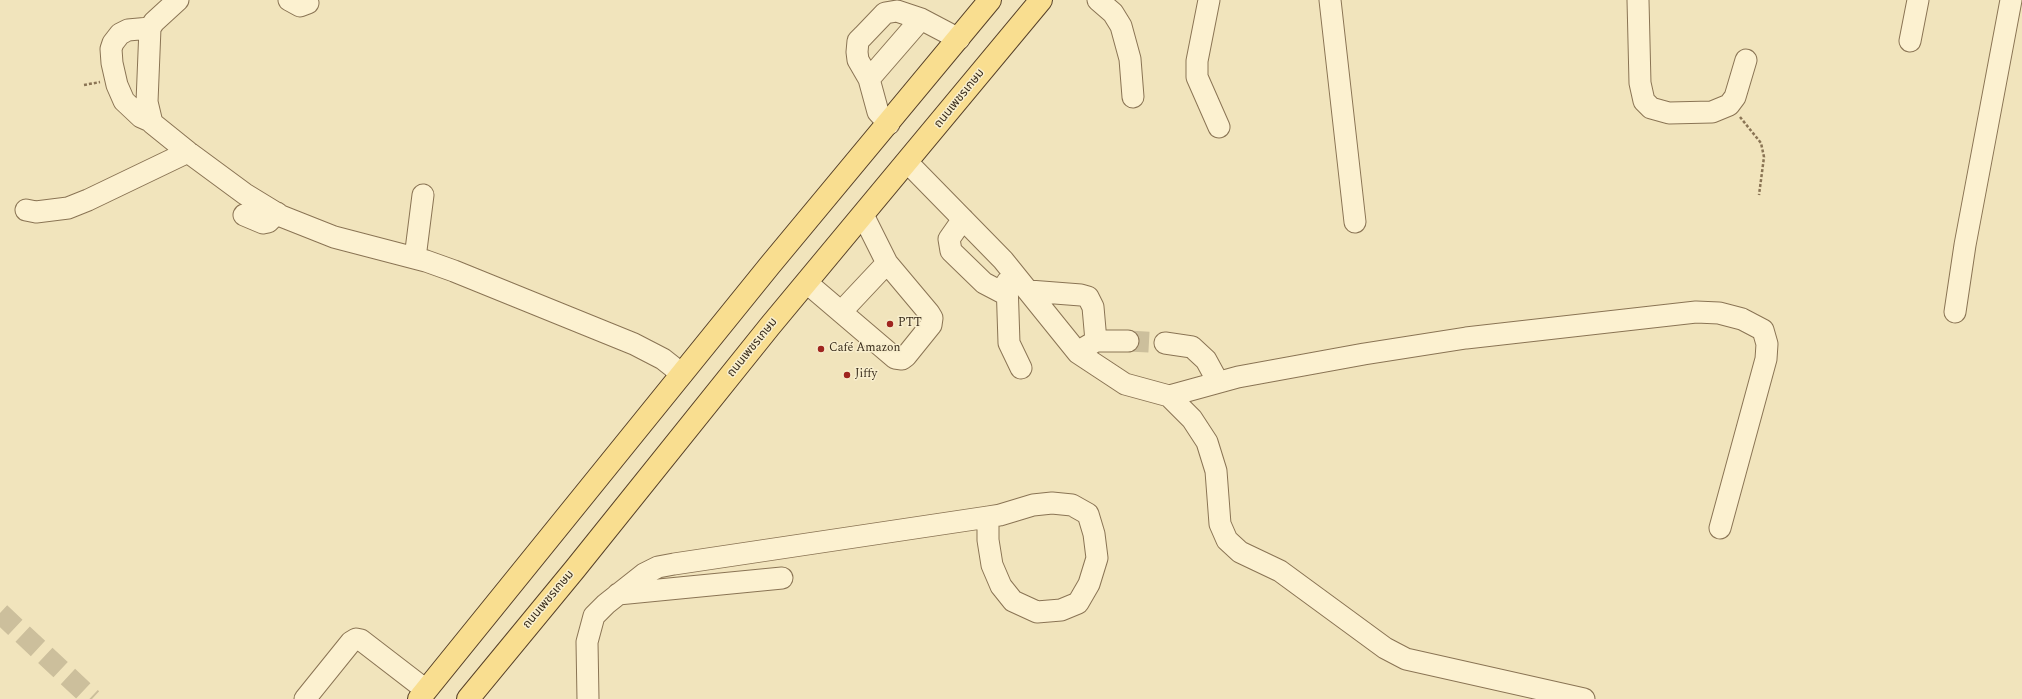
<!DOCTYPE html>
<html>
<head>
<meta charset="utf-8">
<style>
	body { margin:0 }
	canvas { display:block; background:#f1e4bc }
</style>
</head>
<body>
<canvas width="2022" height="699"></canvas>
<script>
const c = document.querySelector('canvas').getContext('2d');
c.lineJoin = 'round';
function shape(rows) {
  const path = new Path2D();
  for (const r of rows) {
    path.moveTo(r[0], r[1]);
    for (let i = 2; i < r.length; i += 2) path.lineTo(r[i], r[i + 1]);
  }
  return path;
}
function strokePath(path, color, width, dash) {
  c.strokeStyle = color;
  c.lineWidth = width;
  c.lineCap = dash ? 'butt' : 'round';
  c.setLineDash(dash || []);
  c.stroke(path);
}
function drawText(font, color, halo, rows, align = 'center') {
  c.font = font + ' Spectral,"Noto Sans Thai",serif';
  c.lineWidth = 3;
  c.setLineDash([]);
  c.textBaseline = 'middle';
  c.strokeStyle = halo;
  c.fillStyle = color;
  for (const [text, x, y, turn = 0] of rows) {
    c.save();
    c.translate(x, y);
    c.rotate((+turn || 0) * Math.PI / 180);
    c.textAlign = isNaN(turn) ? turn : align;
    if (halo) c.strokeText(text, 0, 0);
    c.fillText(text, 0, 0);
    c.restore();
  }
}
const minorTunnel = shape([
	[1128,341,1165,343],
	[0,613,92,699]
]);
const path = shape([
	[84,85,100,82],
	[1740,117,1761,143,1764,157,1759,195]
]);
const minor = shape([
	[178,0,154,22,150,28,147,102,152,123,188,152,245,194,281,216,334,237,426,261,454,271,634,344,663,359,682,374],
	[289,0,300,6,308,3],
	[1098,0,1113,13,1121,26,1130,59,1133,97],
	[1209,0,1197,61,1197,77,1219,127],
	[1330,0,1355,222],
	[1638,0,1640,83,1644,101,1651,108,1669,113,1712,112,1729,105,1735,97,1746,60],
	[150,28,128,30,120,34,113,43,111,49,112,63,117,85,124,101,141,117,150,121],
	[1910,41,1918,0],
	[869,79,921,19],
	[889,124,878,112,869,79,858,60,857,52,858,41,863,36,885,13,897,11,921,19,959,39],
	[908,163,1003,260,1078,353,1125,384,1169,396,1238,377,1364,354,1466,338,1696,312,1719,313,1742,319,1763,330,1767,344,1766,359,1720,528],
	[26,210,36,212,68,208,88,200,188,152],
	[244,215,263,223,268,222,277,213],
	[963,219,949,239,951,251,984,283,1007,295],
	[415,258,423,195],
	[1007,282,1009,343,1021,368],
	[807,283,895,358,902,359,906,356,931,325,932,318,929,313,887,263,863,215],
	[1029,291,1081,295,1088,297,1093,307,1096,341],
	[841,312,887,263],
	[1955,312,1965,245,2011,0],
	[1165,343,1192,347,1206,360,1218,382],
	[1084,348,1096,341,1128,341],
	[1169,396,1192,419,1207,442,1216,471,1220,524,1227,540,1240,552,1280,571,1385,648,1406,659,1584,699],
	[618,594,782,578],
	[305,699,351,642,356,639,361,640,426,690],
	[588,699,587,642,594,616,606,604,644,574,658,567,674,564,988,517,1000,515,1033,505,1052,503,1072,505,1088,514,1094,534,1097,558,1089,584,1078,603,1061,610,1037,612,1013,601,1001,586,992,565,988,540,988,517]
]);
const major = shape([
	[419,699,770,265,990,0],
	[468,699,575,569,770,326,1041,0]
]);
const markers = [
	[890,324,4,"#9f251f"],
	[821,349,4,"#9f251f"],
	[847,375,4,"#9f251f"]
];
const streetNames = [
	["ถนนเพชรเกษม",960,99,-51],
	["ถนนเพชรเกษม",753,348,-51],
	["ถนนเพชรเกษม",549,600,-50]
];
const poiNames = [
	["PTT",898,324],
	["Café Amazon",829,349],
	["Jiffy",855,375]
];
strokePath(minorTunnel, '#ccbf9c', 21, [21, 10]);
strokePath(minor, '#8a7454', 23);
strokePath(major, '#574129', 24);
strokePath(path, '#8a7454', 2.5, [3, 2]);
strokePath(minor, '#fcf1d0', 21);
strokePath(major, '#f9de90', 22);
for (const [x, y, r, color] of markers) {
  const dot = new Path2D();
  dot.arc(x, y, r, 0, 2 * Math.PI);
  c.fillStyle = color;
  c.fill(dot);
  strokePath(dot, '#f8eecd', 1.5);
}
drawText('12px', '#382b1a', '#f8eecd', streetNames);
drawText('12px', '#382b1a', '#f8eecd', poiNames, 'left');
</script>
</body>
</html>
